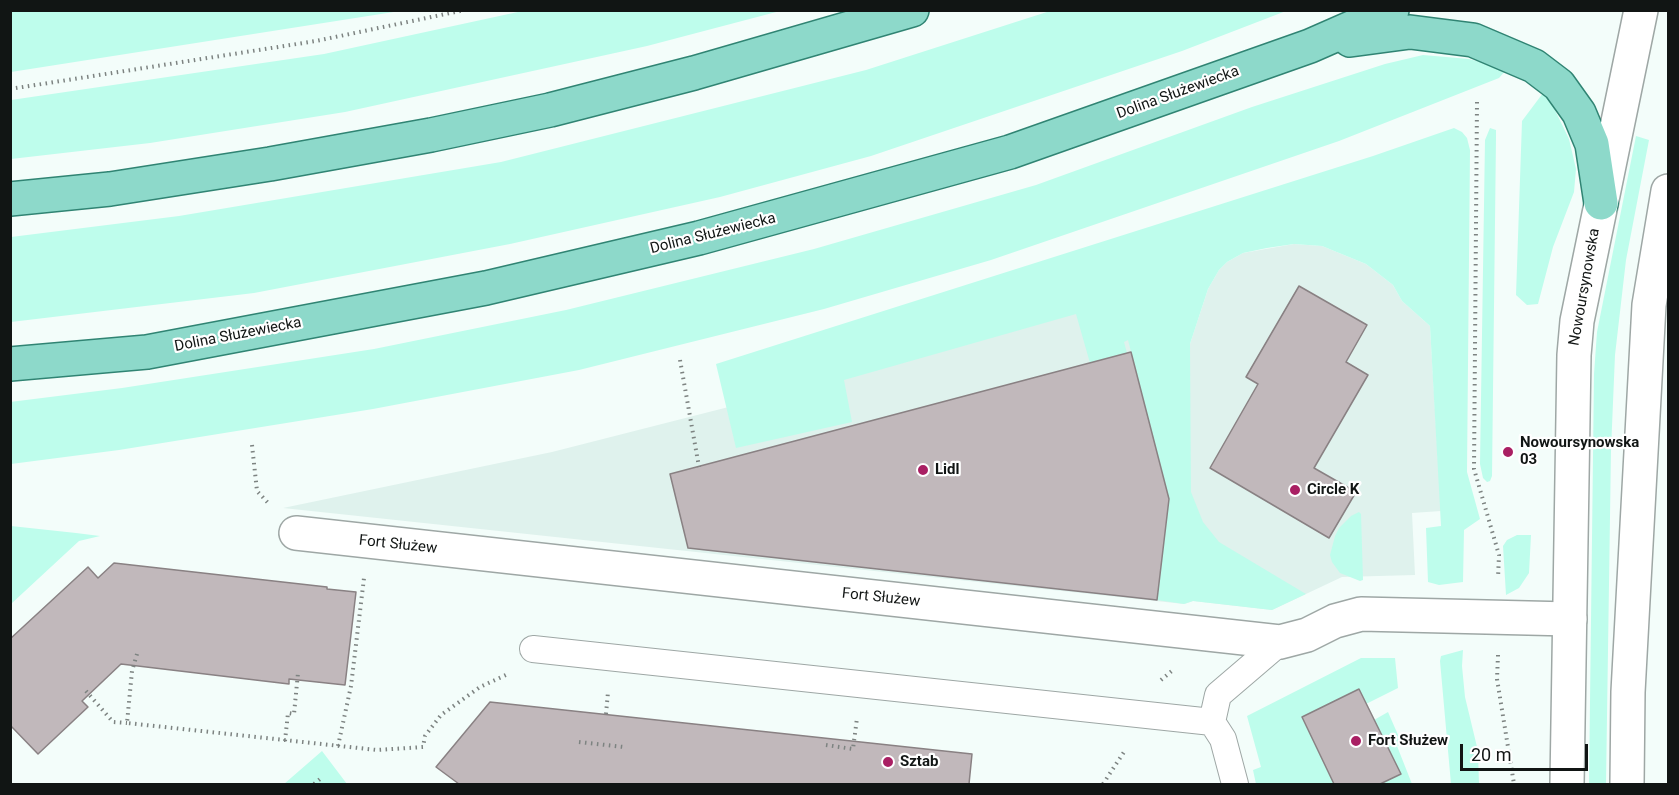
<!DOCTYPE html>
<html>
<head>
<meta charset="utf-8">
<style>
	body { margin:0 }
	#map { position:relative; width:1679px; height:795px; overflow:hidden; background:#f3fdfa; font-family:Roboto,sans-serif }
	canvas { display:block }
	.frame { position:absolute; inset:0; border:12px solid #111514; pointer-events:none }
	.scale { position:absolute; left:1460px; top:744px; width:128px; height:27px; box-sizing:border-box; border:3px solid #111514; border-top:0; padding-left:8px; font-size:18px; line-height:21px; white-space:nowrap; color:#111514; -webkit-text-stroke:4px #fff; paint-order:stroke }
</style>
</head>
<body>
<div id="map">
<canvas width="1679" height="795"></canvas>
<div class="frame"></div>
<div class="scale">20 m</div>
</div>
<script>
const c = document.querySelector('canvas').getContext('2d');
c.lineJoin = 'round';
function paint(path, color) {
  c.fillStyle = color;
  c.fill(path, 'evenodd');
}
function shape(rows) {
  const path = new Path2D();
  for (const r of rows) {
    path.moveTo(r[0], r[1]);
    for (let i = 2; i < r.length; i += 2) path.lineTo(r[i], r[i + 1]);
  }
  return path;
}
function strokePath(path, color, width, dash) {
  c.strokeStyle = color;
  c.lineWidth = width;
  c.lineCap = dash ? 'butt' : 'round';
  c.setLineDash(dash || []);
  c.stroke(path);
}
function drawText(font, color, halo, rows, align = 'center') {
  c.font = font + ' Roboto,sans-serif';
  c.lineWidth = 4.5;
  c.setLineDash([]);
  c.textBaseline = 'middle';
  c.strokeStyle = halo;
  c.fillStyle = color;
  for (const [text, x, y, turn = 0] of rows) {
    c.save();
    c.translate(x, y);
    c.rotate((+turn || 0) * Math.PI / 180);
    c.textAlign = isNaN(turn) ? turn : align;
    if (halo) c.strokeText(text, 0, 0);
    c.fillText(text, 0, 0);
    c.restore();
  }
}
const built = shape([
	[1294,244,1322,246,1366,264,1393,285,1402,301,1430,326,1441,511,1412,513,1415,575,1342,577,1272,610,1193,601,1184,604,283,508,552,452,909,361,1179,275,1188,350,1208,289,1219,270,1227,262,1243,253]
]);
const green = shape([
	[527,10,780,11,647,46,345,112,150,143,11,159,11,100,324,54],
	[10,11,11,10,400,11,11,72],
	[1050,11,1286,11,1182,51,871,156,720,197,510,244,254,293,11,322,11,237,179,216,501,162,866,70],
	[1423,55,1469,59,1507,69,1499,78,1339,141,991,260,824,309,579,370,373,409,119,450,11,464,10,402,122,388,374,349,566,310,814,249,1036,185,1252,107,1385,64],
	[1543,93,1553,106,1569,139,1576,169,1574,192,1553,247,1538,304,1527,305,1516,295,1522,121],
	[1454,128,1462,132,1467,138,1470,150,1467,472,1480,519,1464,530,1463,582,1439,585,1428,582,1426,528,1441,526,1430,326,1402,301,1393,285,1366,264,1322,246,1294,244,1267,248,1243,253,1227,262,1219,270,1208,289,1190,344,1191,492,1203,522,1219,542,1306,594,1272,610,1193,601,1184,604,1157,600,1169,499,1128,340,1124,342,1127,353,1090,363,1076,314,844,380,852,422,736,448,716,364,1373,156],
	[1490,128,1496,130,1496,137,1492,476,1490,481,1487,482,1483,478,1480,464,1485,140],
	[1636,136,1649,140,1626,260,1615,355,1611,450,1606,784,1589,784,1594,374,1597,332],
	[1359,512,1361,514,1363,580,1360,581,1340,573,1332,562,1330,555,1335,536,1339,528,1351,516],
	[11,526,76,533,100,536,79,541,11,604],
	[1517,535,1531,535,1529,573,1519,588,1506,595,1503,546,1507,540],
	[1463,650,1462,666,1465,697,1478,751,1479,784,1451,784,1440,661,1441,656],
	[1361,658,1395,658,1398,688,1366,704,1359,689,1302,717,1334,784,1256,784,1253,770,1261,767,1247,716],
	[1388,712,1402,744,1397,746,1412,784,1380,784,1401,774,1374,720],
	[322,751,347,784,284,784]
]);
const building = shape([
	[1299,286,1367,325,1346,362,1368,375,1314,468,1356,492,1329,538,1210,468,1258,384,1246,377,1299,286],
	[1131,352,1169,499,1157,600,688,548,670,474,1131,352],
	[114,563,327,587,327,589,356,592,345,685,289,679,289,684,121,664,82,701,88,707,38,754,10,725,10,639,88,567,98,578,114,563],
	[1359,689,1401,774,1380,784,1334,784,1302,717,1359,689],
	[490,702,972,754,969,784,459,784,436,767,490,702]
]);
const path = shape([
	[10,89,316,41,465,10],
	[1477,102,1474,469,1499,555,1498,578],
	[680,360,699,467],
	[252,445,257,491,270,505],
	[137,654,132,671,127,723,377,750,423,747,425,736,441,715,480,687,508,674],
	[1498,655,1497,679,1514,784],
	[1161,680,1173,670],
	[86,691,113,722,127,723],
	[606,714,608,692],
	[285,741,288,713,294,714,298,673],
	[579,742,624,747],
	[826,745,853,749,857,718],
	[338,746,351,686,364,578],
	[314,784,320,779],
	[1103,784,1126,749]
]);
const service = shape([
	[533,649,1212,722,1223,739,1235,784],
	[1212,722,1218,695,1280,642]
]);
const minor = shape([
	[296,533,1280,642,1307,635,1335,621,1361,614,1570,619]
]);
const tertiary = shape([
	[1567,784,1574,355,1577,321,1641,10],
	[1627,784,1628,692,1649,305,1668,191]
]);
const primary = shape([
	[1350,40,1410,32,1473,40,1534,66,1559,85,1579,113,1592,144,1601,203],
	[10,199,110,189,270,164,431,135,550,110,694,73,912,10],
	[10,364,147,352,486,288,699,238,1010,152,1310,46,1392,10]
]);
const markers = [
	[1508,452,6,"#a91f63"],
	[923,470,6,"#a91f63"],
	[1295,490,6,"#a91f63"],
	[1356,741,6,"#a91f63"],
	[888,762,6,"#a91f63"]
];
const streetNames = [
	["Dolina Służewiecka",1178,93,-20],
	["Dolina Służewiecka",713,234,-14],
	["Nowoursynowska",1585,287,-80],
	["Dolina Służewiecka",238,335,-11],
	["Fort Służew",398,545,6],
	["Fort Służew",881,598,6]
];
const poiNames = [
	["Nowoursynowska",1520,443],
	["03",1520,460],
	["Lidl",935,470],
	["Circle K",1307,490],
	["Fort Służew",1368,741],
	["Sztab",900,762]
];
paint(built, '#dff2ed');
paint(green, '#befdec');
paint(building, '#c1b8bb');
strokePath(building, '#898183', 1.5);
strokePath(service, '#9ea7a5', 28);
strokePath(minor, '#9ea7a5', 36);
strokePath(tertiary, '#9ea7a5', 36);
strokePath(primary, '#308473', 36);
strokePath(path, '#7d8381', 4, [1.5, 4.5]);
strokePath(service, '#fff', 26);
strokePath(minor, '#fff', 33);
strokePath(tertiary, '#fff', 33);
strokePath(primary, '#8dd9ca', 33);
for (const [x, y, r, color] of markers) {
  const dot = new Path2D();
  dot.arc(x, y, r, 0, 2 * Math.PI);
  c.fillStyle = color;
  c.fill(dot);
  strokePath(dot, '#fff', 2);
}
drawText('15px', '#111514', '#fff', streetNames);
drawText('bold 15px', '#111514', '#fff', poiNames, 'left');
</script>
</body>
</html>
